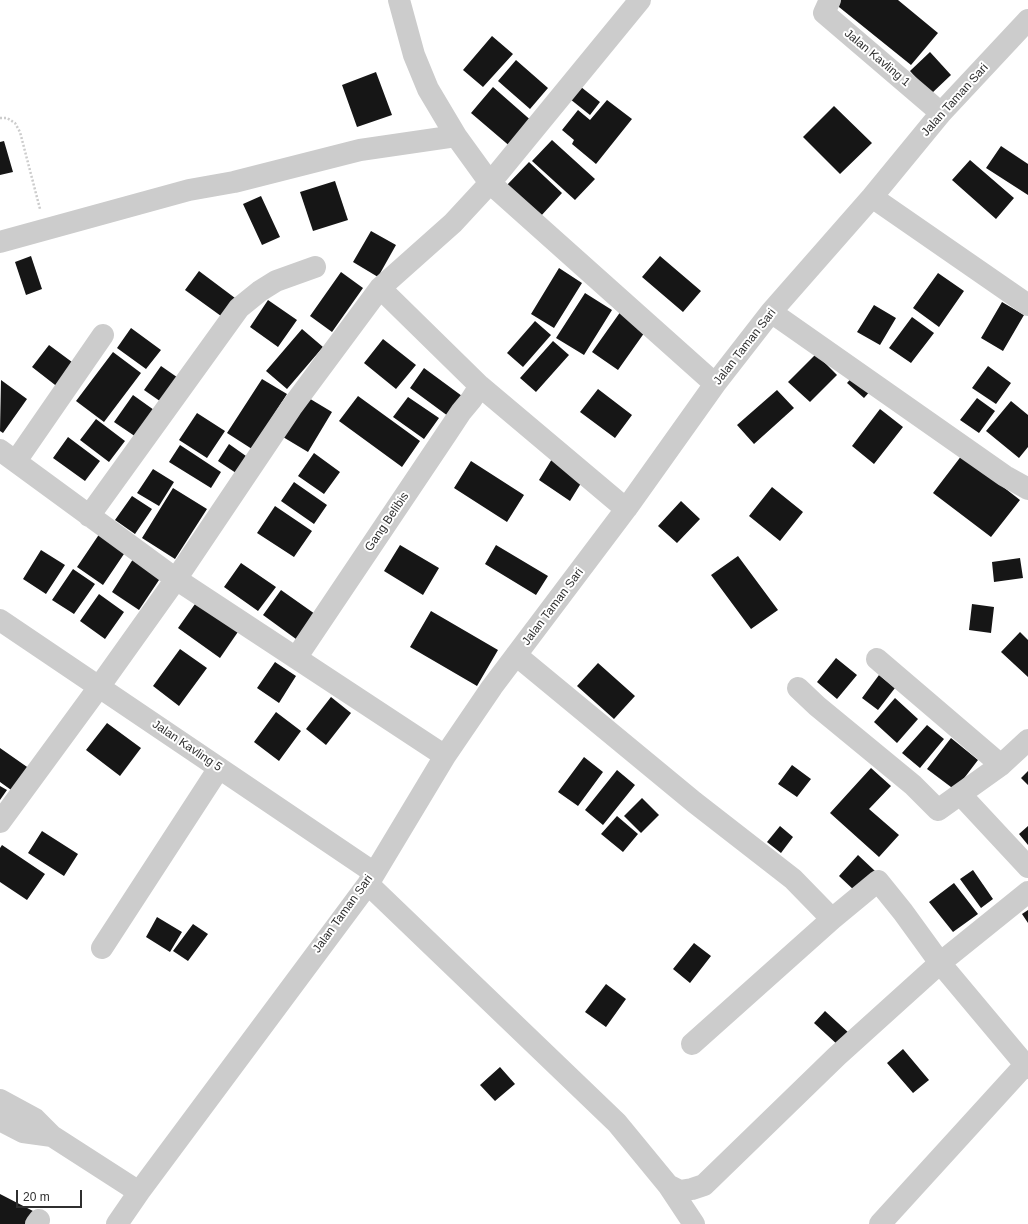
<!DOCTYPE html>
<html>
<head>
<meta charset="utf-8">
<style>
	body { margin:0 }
	#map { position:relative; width:1028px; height:1224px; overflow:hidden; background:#fff; font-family:Helvetica,sans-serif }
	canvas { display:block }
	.scale { position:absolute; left:16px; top:1190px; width:66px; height:18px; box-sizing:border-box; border:2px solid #2f2f2f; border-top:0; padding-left:5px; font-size:12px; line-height:14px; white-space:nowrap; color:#2f2f2f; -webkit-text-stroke:3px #fff; paint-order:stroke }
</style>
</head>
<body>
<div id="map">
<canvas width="1028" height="1224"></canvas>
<div class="scale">20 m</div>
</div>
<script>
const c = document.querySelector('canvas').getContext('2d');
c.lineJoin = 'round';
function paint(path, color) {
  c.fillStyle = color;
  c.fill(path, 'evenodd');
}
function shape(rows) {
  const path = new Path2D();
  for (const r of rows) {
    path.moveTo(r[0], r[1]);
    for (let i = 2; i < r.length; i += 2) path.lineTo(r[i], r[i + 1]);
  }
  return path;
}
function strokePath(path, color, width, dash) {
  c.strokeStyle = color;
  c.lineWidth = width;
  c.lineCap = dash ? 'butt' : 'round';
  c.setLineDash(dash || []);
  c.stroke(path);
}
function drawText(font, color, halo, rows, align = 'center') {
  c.font = font + ' Helvetica,sans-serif';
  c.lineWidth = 4;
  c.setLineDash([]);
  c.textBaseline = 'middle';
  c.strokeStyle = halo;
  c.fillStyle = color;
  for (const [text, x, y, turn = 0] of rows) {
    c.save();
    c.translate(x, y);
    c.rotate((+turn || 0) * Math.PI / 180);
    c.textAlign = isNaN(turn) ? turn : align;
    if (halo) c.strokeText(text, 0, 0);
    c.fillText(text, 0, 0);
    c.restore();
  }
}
const building = shape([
	[836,0,898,0,938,33,911,65,834,3],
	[492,36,513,54,483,87,463,70],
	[930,52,951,75,931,94,910,71],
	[516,60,548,88,530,109,498,81],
	[376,72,392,115,357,127,342,85],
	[493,87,534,123,512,148,471,113],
	[581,87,600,102,590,115,570,99],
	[607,100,632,119,596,164,572,144,574,140,562,130,578,110,590,120],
	[834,106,872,143,840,174,803,137],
	[552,140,595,179,575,200,532,161],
	[4,141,13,172,0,175,0,142],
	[1001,146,1028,164,1028,195,986,168],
	[970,160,1014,198,996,219,952,180],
	[529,162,562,193,540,217,507,185],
	[335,181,348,220,313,231,300,192],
	[261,196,280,237,262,245,243,204],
	[371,231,396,245,378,277,353,262],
	[31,256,42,289,26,295,15,262],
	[660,256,701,291,683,312,642,277],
	[559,268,582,283,554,328,531,314],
	[199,271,235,298,221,316,185,290],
	[341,272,363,288,332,332,310,316],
	[938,273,964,291,939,327,913,308],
	[585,293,612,310,584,355,556,338],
	[268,300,297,320,278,347,250,327],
	[1002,302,1024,315,1003,351,981,338],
	[874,305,896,318,880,345,857,332],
	[621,311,647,329,618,370,592,352],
	[912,317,934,333,911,363,889,348],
	[535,321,551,335,523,367,507,353],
	[131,328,161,350,146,369,117,348],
	[302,329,323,347,287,389,266,371],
	[383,339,416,365,396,389,364,363],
	[553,341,569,355,536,392,520,378],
	[49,345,76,365,59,388,32,367],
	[113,352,141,373,104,422,76,401],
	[816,354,837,375,810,402,788,382],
	[161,366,184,382,167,406,144,390],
	[988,366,1011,383,996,404,972,388],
	[424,368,462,396,448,416,410,388],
	[855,374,872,389,864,398,847,383],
	[262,379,287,394,252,449,227,433],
	[1,380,27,399,3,433,0,431],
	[598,389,632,415,615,438,580,412],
	[777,390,794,408,754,444,737,425],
	[133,395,161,415,142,441,114,422],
	[358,396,420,441,402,467,339,421],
	[307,397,332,412,308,452,283,437],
	[408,397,439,418,424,439,393,417],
	[977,398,995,411,979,433,960,420],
	[1011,401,1028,415,1028,447,1019,458,986,431],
	[880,409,903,427,874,464,852,446],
	[197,413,225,431,207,458,179,440],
	[96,419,125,441,109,462,80,440],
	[68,437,100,461,85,481,53,458],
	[229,444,246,456,236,473,218,461],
	[180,445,221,472,211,488,169,462],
	[314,453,340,472,324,494,298,476],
	[962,455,1020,500,991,537,933,493],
	[552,459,583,480,570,501,539,480],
	[471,461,524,495,507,522,454,488],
	[153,469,174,482,159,506,137,493],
	[294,482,327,505,314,524,281,501],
	[772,487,803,512,780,541,749,516],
	[173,488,207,509,175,559,142,538],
	[132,496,152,509,135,534,115,520],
	[681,501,700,519,677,543,658,526],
	[275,506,312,531,294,557,257,533],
	[100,533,126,551,103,585,77,567],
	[400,545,439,568,423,595,384,571],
	[496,545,548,576,536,595,485,564],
	[41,550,65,565,46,594,23,579],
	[135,556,163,574,139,610,112,592],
	[738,556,778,610,751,629,711,575],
	[1020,558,1023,578,994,582,992,562],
	[241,563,276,587,258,611,224,587],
	[73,569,95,584,74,614,52,600],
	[281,590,315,614,296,639,263,615],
	[99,594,124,612,105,639,80,621],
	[200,597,242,626,220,658,178,628],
	[972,604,994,607,991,633,969,630],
	[431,611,498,650,477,686,410,647],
	[1020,632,1028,640,1028,677,1001,652],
	[180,649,207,668,179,706,153,686],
	[836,658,857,675,837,699,817,682],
	[275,662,296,676,279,703,257,688],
	[598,663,635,696,614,719,577,686],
	[879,675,895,688,878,710,862,698],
	[331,697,351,713,326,745,306,729],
	[895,698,918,719,897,743,874,722],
	[276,712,301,731,279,761,254,742],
	[107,723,141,748,120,776,86,750],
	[927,725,944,739,920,768,902,753],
	[951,738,978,760,955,790,927,769],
	[0,748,30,769,14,792,0,782],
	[584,757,603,772,578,806,558,792],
	[792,765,811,779,797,797,778,784],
	[871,768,891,786,869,809,899,835,879,857,830,813],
	[617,770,635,785,603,825,585,810],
	[1028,771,1028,785,1021,778],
	[0,786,7,790,0,800],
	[642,798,659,815,641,833,624,816],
	[617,816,638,834,623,852,601,834],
	[780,826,793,837,781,853,767,842],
	[1028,826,1028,845,1019,834],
	[42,831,78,854,64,876,28,853],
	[2,845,45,874,27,900,0,882,0,848],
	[858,855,875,871,856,892,839,876],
	[973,870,993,899,981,908,960,879],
	[954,883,978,914,953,932,929,902],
	[1028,910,1028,923,1022,914],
	[157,917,182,932,170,952,146,937],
	[193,924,208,934,188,961,173,951],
	[694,943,711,956,690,983,673,969],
	[606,984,626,999,606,1027,585,1012],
	[825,1011,850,1034,839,1046,814,1023],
	[903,1049,929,1080,913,1093,887,1063],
	[500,1067,515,1084,495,1101,480,1085],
	[0,1194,33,1211,26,1224,0,1224]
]);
const path = shape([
	[0,118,7,118,15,123,20,132,40,209]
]);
const minor = shape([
	[399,0,414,55,428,89,456,136,490,183,715,384],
	[830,0,824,13,941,113],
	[872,197,1028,305],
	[0,242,189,190,234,182,360,150,456,136],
	[380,288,480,386,626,509],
	[771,312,1005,476,1028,489],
	[0,450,176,579,445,756],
	[16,461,103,335],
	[89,516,239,308,260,291,276,281,315,267],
	[0,620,373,872],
	[296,658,447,433,461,412,471,400,480,386],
	[877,659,1001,765],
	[798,688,817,706,913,785,938,810,1001,765,1028,740],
	[961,795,1028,867],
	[0,822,99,687,176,579,291,408,380,288,453,223,490,183,640,0],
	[368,884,617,1123,668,1185,680,1191,692,1189,704,1185,837,1056,940,963,903,912,878,881,832,919,793,879,694,802,516,655],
	[1028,892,940,963,1028,1068],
	[102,948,219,768],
	[692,1044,832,919],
	[0,1100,35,1119,52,1136,139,1192],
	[0,1120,23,1132,52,1136],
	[668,1185,694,1224],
	[36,1224,39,1220],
	[117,1224,139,1192,368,884,445,756,492,687,626,509,715,384,771,312,872,197,941,113,1028,20],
	[880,1224,1025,1065]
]);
const streetNames = [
	["Jalan Kavling 1",877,58,40],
	["Jalan Taman Sari",955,100,-48],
	["Jalan Taman Sari",745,347,-52],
	["Gang Belibis",387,522,-56],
	["Jalan Taman Sari",553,607,-53],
	["Jalan Kavling 5",187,746,34],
	["Jalan Taman Sari",343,914,-54]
];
paint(building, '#161616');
strokePath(path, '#ccc', 2.5, [2, 2]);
strokePath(minor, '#ccc', 22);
drawText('12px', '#2f2f2f', '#fff', streetNames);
</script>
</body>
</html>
